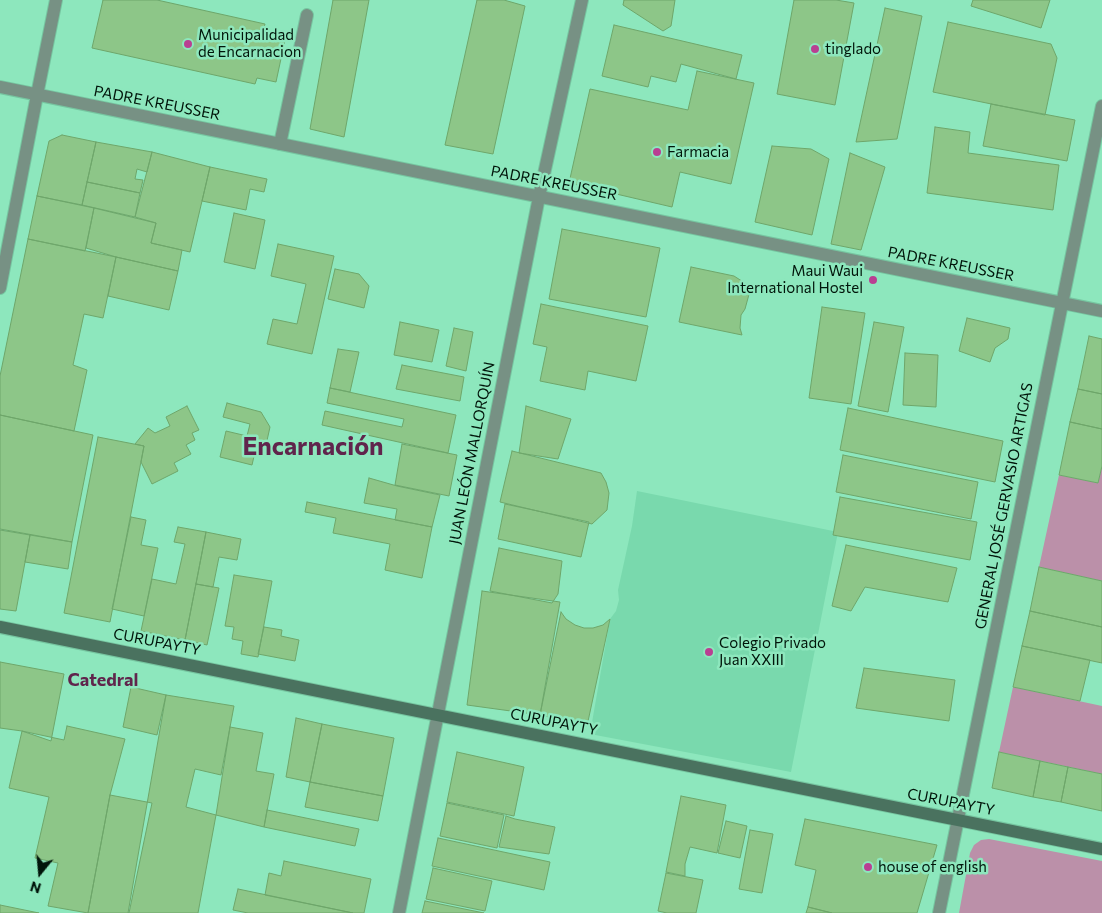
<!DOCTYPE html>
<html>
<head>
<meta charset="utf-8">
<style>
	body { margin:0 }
	#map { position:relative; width:1102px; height:913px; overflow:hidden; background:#8de7bd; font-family:Commissioner,sans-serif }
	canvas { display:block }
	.north { position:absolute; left:15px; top:848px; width:50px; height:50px; -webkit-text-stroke:4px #8de7bd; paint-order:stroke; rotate:197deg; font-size:14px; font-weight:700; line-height:20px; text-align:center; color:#00150a }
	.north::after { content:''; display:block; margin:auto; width:18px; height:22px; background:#00150a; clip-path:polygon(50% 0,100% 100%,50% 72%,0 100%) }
</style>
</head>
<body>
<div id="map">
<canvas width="1102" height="913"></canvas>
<div class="north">N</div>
</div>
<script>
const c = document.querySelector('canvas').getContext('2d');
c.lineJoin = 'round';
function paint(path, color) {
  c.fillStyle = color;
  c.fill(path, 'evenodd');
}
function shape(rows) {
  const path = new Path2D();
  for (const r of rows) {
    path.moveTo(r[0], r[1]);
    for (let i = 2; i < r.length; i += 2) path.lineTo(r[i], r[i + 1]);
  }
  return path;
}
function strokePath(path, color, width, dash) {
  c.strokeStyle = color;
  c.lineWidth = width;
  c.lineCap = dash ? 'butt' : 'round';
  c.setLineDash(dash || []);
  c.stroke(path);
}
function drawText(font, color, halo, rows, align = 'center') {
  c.font = font + ' Commissioner,sans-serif';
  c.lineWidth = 5;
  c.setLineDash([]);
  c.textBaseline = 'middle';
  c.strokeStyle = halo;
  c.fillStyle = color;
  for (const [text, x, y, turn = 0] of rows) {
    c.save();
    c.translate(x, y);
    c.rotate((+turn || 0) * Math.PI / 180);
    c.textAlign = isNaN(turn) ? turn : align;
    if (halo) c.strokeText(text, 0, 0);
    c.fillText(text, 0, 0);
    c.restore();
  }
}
const built = shape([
	[637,491,838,532,791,772,590,734,610,619,616,611,619,600,618,590,632,526]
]);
const green = shape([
	[1102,466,1102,581,1039,567,1059,475,1098,483],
	[1013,687,1102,706,1102,774,999,752],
	[989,839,1102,861,1102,913,959,913,970,853,974,845,981,840]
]);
const building = shape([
	[103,0,157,0,265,24,262,35,285,40,276,82,257,78,255,84,92,48,103,0],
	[333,0,369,0,344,137,310,129,333,0],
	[477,0,504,0,525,6,493,154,445,145,477,0],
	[624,0,675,0,671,26,663,31,623,5,624,0],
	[794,0,836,0,854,3,835,105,777,94,794,0],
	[973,0,1050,0,1041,28,971,6,973,0],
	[885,8,922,16,897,139,856,142,885,8],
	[948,22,1051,44,1057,58,1045,115,933,92,948,22],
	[614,25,742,55,736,79,681,64,676,82,651,76,648,87,602,76,614,25],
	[697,71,754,83,731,184,680,172,672,207,569,183,590,89,688,110,697,71],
	[991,104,1075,120,1067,161,983,146,991,104],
	[935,127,970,132,968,153,1059,165,1053,210,927,193,935,127],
	[62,135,96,142,82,205,37,196,49,141,62,135],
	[96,142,152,152,147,172,137,169,135,179,143,180,140,193,87,182,96,142],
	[772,146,811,149,829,159,812,235,755,222,772,146],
	[152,152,210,167,190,252,151,243,156,223,135,217,152,152],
	[850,153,885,167,861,250,831,244,850,153],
	[210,167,267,179,264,192,250,189,246,210,202,201,210,167],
	[87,182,140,193,135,217,82,205,87,182],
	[37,196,94,208,85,251,28,239,37,196],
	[94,208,156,223,151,243,182,250,178,271,116,257,86,248,94,208],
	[234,213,265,220,255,269,224,262,234,213],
	[562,229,660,248,646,317,549,299,562,229],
	[28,239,116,257,103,318,84,314,73,365,87,370,74,431,0,415,0,376,28,239],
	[278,244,334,256,312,354,267,344,273,319,297,324,306,284,271,276,278,244],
	[116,257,178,271,169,310,108,296,116,257],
	[691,267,734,276,751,287,745,309,741,315,740,328,742,335,679,322,691,267],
	[335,269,359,274,369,286,364,308,328,299,335,269],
	[541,304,648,326,636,381,588,371,585,390,540,381,547,347,533,344,541,304],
	[822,307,865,313,851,404,809,398,822,307],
	[967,318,1010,328,1008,339,995,348,990,362,959,351,967,318],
	[400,322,439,330,432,362,394,355,400,322],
	[874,322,904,327,888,412,858,406,874,322],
	[454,328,473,332,466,371,446,366,454,328],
	[1089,336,1102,339,1102,394,1078,389,1089,336],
	[338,349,359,352,350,392,330,388,338,349],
	[905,353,938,355,936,407,903,405,905,353],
	[402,365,464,377,460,401,396,389,402,365],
	[330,388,456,415,448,453,322,425,325,411,402,427,404,419,327,403,330,388],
	[1078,389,1102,394,1102,429,1070,422,1078,389],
	[227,403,261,412,270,427,264,454,255,452,252,465,220,457,226,431,247,436,250,424,223,417,227,403],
	[187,406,199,430,192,433,195,440,186,445,191,454,174,463,178,471,152,484,141,462,144,446,135,444,148,428,155,433,170,426,166,417,187,406],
	[526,406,571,419,558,459,519,453,526,406],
	[848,408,1003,441,995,482,840,450,848,408],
	[0,415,93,435,72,542,0,529,0,415],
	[1070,422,1102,429,1102,466,1098,483,1059,475,1070,422],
	[98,437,144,446,110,622,64,613,98,437],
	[402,444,457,455,449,496,395,485,402,444],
	[512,451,601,473,606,482,609,493,607,510,592,524,500,502,512,451],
	[843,455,978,482,971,519,836,492,843,455],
	[369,478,397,486,440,495,432,527,395,520,397,509,364,503,369,478],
	[840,497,977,522,970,560,833,535,840,497],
	[307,502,432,527,422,578,385,570,390,544,333,533,336,518,305,512,307,502],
	[505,504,589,522,581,557,498,539,505,504],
	[131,517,146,520,141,545,158,548,144,616,112,609,131,517],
	[178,527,206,532,185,640,141,631,152,579,176,584,185,544,174,542,178,527],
	[0,530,30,535,16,611,0,609,0,530],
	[206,532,241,539,237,560,219,557,213,587,196,584,206,532],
	[30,535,72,542,68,569,25,562,30,535],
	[846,545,957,568,948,602,865,587,851,611,832,606,846,545],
	[499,548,562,561,558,594,552,603,490,591,499,548],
	[1039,567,1102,581,1102,627,1030,611,1039,567],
	[234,575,272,581,258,657,241,654,243,641,232,639,234,627,225,626,234,575],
	[196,584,219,588,207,645,185,640,196,584],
	[482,591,560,602,540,715,467,705,482,591],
	[1030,611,1102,627,1102,663,1022,646,1030,611],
	[561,612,566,619,575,625,584,628,593,628,603,625,610,619,587,726,540,715,561,612],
	[264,627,282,630,281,636,299,640,295,661,258,654,264,627],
	[1022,646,1090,660,1080,701,1013,687,1022,646],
	[0,662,64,674,51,741,22,731,0,728,0,662],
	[864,668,955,680,949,721,856,708,864,668],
	[131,687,166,695,157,735,123,727,131,687],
	[166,695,234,706,221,775,195,769,186,807,216,815,198,913,128,913,166,695],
	[296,718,322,724,310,782,286,777,296,718],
	[322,724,394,738,383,796,310,782,322,724],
	[67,726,125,739,110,795,88,913,48,906,58,863,35,858,49,797,9,788,22,731,64,740,67,726],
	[230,727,263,733,256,771,274,774,264,827,216,815,230,727],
	[457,752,524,767,514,816,447,802,457,752],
	[999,752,1040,761,1033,797,992,788,999,752],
	[1040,761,1068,767,1061,802,1033,797,1040,761],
	[1068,767,1102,774,1102,811,1061,802,1068,767],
	[310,782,383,796,378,821,305,807,310,782],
	[110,795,152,803,129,913,88,913,110,795],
	[681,796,726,805,717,853,690,847,685,864,685,876,666,872,681,796],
	[447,803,504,815,497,848,440,836,447,803],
	[267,810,359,829,355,846,264,827,267,810],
	[506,816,515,819,555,827,549,854,499,847,506,816],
	[805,819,937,845,917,913,832,913,808,907,816,870,795,865,805,819],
	[726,821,747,826,740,858,718,853,726,821],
	[750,830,773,834,762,893,739,889,750,830],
	[438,838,550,862,544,890,432,866,438,838],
	[284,861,371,879,364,913,353,913,265,895,269,873,281,876,284,861],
	[433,868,492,881,485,911,426,899,433,868],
	[666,873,703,880,696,913,667,913,658,911,666,873],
	[238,889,353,913,248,913,233,910,238,889],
	[425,901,484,913,422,913,425,901],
	[0,905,39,913,0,913,0,905],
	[808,907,832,913,806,913,808,907]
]);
const lane = shape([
	[280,144,307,15]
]);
const street = shape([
	[0,87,1102,311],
	[0,288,37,95,56,0],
	[399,913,539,197,582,0],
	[939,913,1102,106]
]);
const secondary = shape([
	[0,627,1102,849]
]);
const markers = [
	[188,44,5,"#b93f92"],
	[815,49,5,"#b93f92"],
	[657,152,5,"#b93f92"],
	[873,280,5,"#b93f92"],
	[709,652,5,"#b93f92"],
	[868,867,5,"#b93f92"]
];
const poiNames = [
	["Municipalidad",198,35],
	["de Encarnacion",198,52],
	["tinglado",825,49],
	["Farmacia",667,152],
	["Maui Waui",863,271,"right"],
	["International Hostel",863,288,"right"],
	["Colegio Privado",719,643],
	["Juan XXIII",719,660],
	["house of english",878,867]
];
const streetNames = [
	["PADRE KREUSSER",157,103,11],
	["PADRE KREUSSER",554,183,11],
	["PADRE KREUSSER",951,264,11],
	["JUAN LEÓN MALLORQUÍN",472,453,-79],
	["GENERAL JOSÉ GERVASIO ARTIGAS",1004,506,-79],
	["CURUPAYTY",157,642,11],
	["CURUPAYTY",554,722,11],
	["CURUPAYTY",951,802,11]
];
const quarterNames = [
	["Catedral",103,680]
];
const townNames = [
	["Encarnación",313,447]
];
paint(built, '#79d9ad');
paint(green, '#bb90a9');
paint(building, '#8dc688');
strokePath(building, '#6ea66a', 1);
strokePath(lane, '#76c5a0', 14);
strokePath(street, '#76c5a0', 14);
strokePath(secondary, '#76c5a0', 14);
strokePath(lane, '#779184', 12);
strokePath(street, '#779184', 12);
strokePath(secondary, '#4a725f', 12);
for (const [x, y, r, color] of markers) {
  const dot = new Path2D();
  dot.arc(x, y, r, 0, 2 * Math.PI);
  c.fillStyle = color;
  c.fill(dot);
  strokePath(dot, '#8de7bd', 2);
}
drawText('15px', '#00150a', '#8de7bd', poiNames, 'left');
drawText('15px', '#00150a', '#8de7bd', streetNames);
drawText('bold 18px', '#60254c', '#8de7bd', quarterNames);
drawText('bold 25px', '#60254c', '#8de7bd', townNames);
</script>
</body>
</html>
